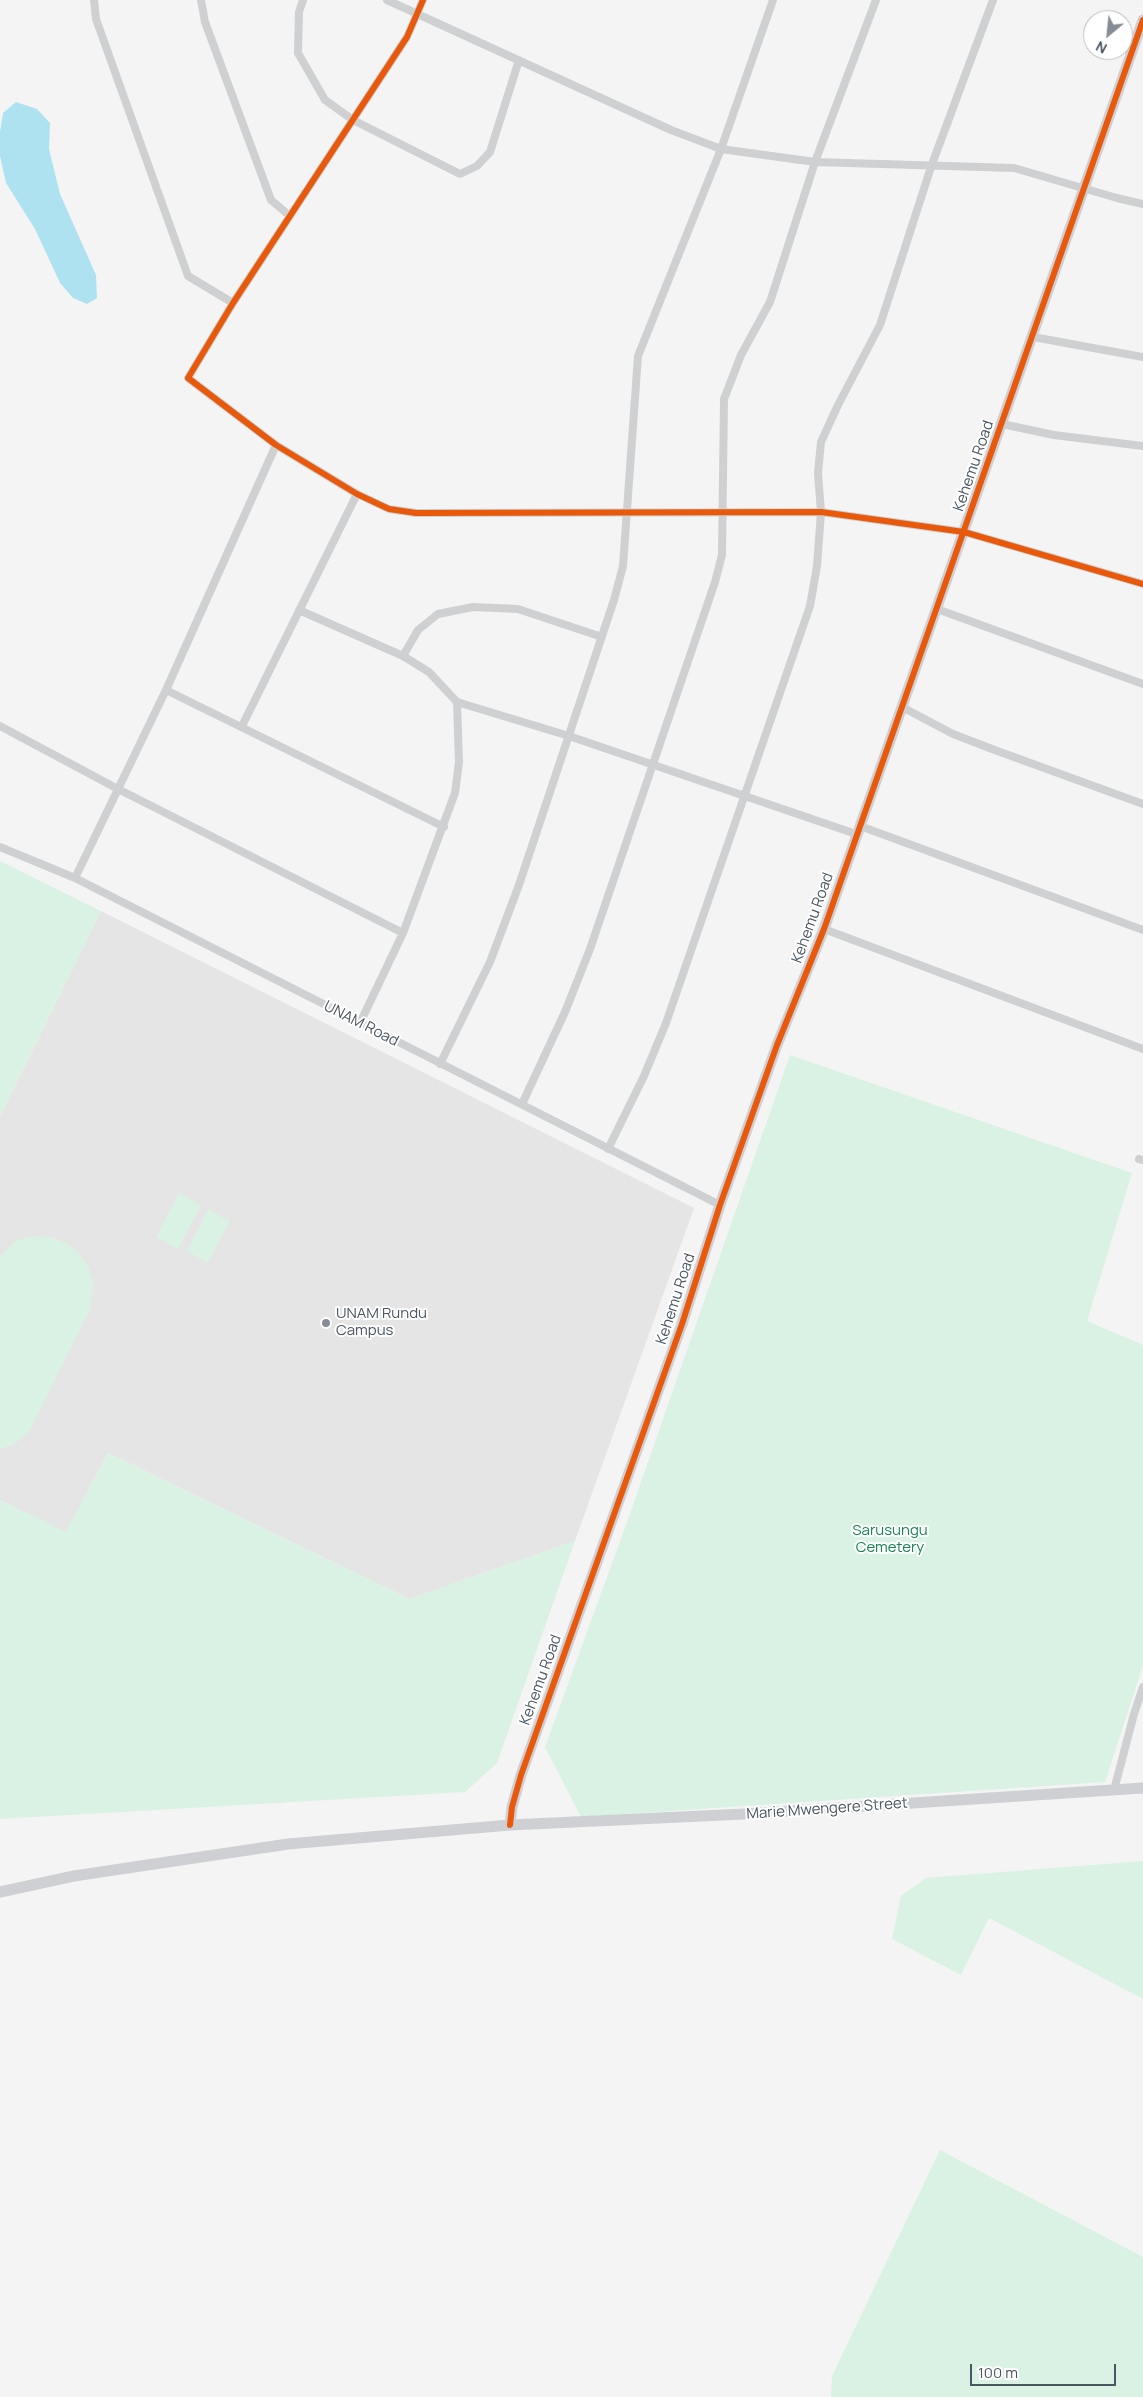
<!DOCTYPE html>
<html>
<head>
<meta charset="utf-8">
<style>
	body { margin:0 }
	#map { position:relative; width:1143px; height:2397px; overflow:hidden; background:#f4f4f4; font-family:Manrope,sans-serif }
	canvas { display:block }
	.north { position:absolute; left:1083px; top:10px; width:50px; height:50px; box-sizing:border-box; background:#fff; border:1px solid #b7bbc0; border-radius:50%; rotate:208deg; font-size:14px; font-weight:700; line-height:20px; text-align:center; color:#4a5661 }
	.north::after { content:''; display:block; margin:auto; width:18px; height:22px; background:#868d94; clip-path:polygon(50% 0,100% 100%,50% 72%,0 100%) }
	.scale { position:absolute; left:970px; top:2364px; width:146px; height:22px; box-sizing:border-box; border:2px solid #4a5661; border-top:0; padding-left:6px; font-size:15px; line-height:18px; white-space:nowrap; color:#4a5661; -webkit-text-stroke:4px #fff; paint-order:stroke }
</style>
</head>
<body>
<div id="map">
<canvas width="1143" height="2397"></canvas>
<div class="north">N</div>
<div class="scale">100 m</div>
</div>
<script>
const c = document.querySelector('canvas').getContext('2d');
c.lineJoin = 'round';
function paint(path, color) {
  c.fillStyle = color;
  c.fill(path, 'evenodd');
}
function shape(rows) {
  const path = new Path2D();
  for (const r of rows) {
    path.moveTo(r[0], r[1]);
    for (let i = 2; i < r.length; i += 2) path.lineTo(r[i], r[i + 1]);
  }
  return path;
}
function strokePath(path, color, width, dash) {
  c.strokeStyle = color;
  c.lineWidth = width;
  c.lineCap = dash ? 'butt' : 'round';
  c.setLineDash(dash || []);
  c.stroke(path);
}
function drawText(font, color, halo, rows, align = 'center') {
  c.font = font + ' Manrope,sans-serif';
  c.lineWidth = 4;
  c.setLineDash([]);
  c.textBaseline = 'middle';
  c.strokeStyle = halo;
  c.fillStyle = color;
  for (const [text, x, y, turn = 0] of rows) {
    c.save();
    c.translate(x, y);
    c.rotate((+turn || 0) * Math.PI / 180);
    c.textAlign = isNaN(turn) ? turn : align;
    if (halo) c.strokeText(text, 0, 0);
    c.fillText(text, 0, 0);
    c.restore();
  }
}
const education = shape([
	[101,911,694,1208,575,1541,409,1599,108,1453,66,1533,0,1500,0,1116]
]);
const green = shape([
	[0,861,101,911,0,1116],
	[790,1055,1132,1173,1087,1321,1143,1345,1143,1666,1105,1782,581,1817,545,1747,626,1525],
	[179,1193,201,1205,178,1249,156,1237],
	[208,1210,230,1221,208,1263,187,1251],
	[34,1236,51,1237,66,1243,78,1252,87,1264,93,1280,91,1307,29,1432,13,1445,0,1449,0,1256,15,1241],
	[108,1453,409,1599,575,1541,497,1763,465,1792,0,1819,0,1500,66,1532],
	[1143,1861,1143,1999,989,1918,961,1975,892,1939,901,1896,926,1878],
	[940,2150,1143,2257,1143,2397,831,2397,832,2376]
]);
const water = shape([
	[16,102,37,109,50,123,49,149,60,194,96,275,97,298,87,304,73,298,60,283,35,229,6,183,0,156,0,132,3,113]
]);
const street = shape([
	[94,0,96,19,188,276,233,303],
	[201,0,205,22,271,200,290,216],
	[303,0,299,12,298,53,325,100,353,120,460,174,477,166,490,152,519,60],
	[387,0,671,130,721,149,815,162,1014,168,1117,198,1143,204],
	[423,0,407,37,233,303,188,378,276,445,357,494,389,509,416,513,821,512,964,532,1143,584],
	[1033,337,1143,357],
	[1002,424,1054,435,1143,446],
	[937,609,1143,684],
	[299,610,403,656,429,672,457,702,569,736,856,834],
	[403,656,418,630,438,614,473,607,518,609,602,637],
	[166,690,444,827],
	[902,707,953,734,992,749,1143,804],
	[0,726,118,789,403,933],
	[242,726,357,494],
	[860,826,1143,930],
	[0,847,75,878,720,1205],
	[75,878,166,690,276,445],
	[824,929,1143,1049],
	[360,1023,403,933,455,793,459,762,457,702],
	[440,1064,490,962,519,885,614,600,623,566,638,356,721,149,773,0],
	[522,1104,565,1012,590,949,715,582,722,555,724,399,741,355,770,302,815,162,876,0],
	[608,1149,644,1076,666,1023,810,606,817,566,821,512,818,473,821,442,838,405,880,325,931,167,993,0],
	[1139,1159,1143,1160],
	[1114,1790,1134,1714,1143,1687]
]);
const secondary = shape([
	[510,1825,512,1807,521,1775,682,1324,720,1205,777,1045,824,929,1143,20],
	[0,1892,74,1876,288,1844,510,1825,744,1814,1143,1788]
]);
const cycleway = shape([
	[423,0,407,37,233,303,188,378,276,445,357,494,389,509,416,513,821,512,964,532,1143,584],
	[510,1825,512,1807,521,1775,682,1324,720,1205,777,1045,824,929,1143,20]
]);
const markers = [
	[326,1323,5,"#868d94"]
];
const streetNames = [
	["Kehemu Road",974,466,-71],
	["Kehemu Road",813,918,-70],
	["UNAM Road",361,1024,27],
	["Kehemu Road",676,1299,-72],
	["Kehemu Road",541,1680,-70],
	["Marie Mwengere Street",827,1809,-4]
];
const poiNames = [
	["UNAM Rundu",336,1314],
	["Campus",336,1331]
];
const parkNames = [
	["Sarusungu",890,1531],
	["Cemetery",890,1548]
];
paint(education, '#e6e5e6');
paint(green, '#d9f2e3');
paint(water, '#aee2f0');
strokePath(street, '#ced0d2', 8);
strokePath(secondary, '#ced0d4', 11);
strokePath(cycleway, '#e8590c', 6);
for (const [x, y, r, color] of markers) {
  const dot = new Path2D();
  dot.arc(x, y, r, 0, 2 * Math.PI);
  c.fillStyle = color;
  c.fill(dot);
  strokePath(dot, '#fff', 2);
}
drawText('15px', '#4a5661', '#fff', streetNames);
drawText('15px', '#4a5661', '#fff', poiNames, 'left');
drawText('15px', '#17864f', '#fff', parkNames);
</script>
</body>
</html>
